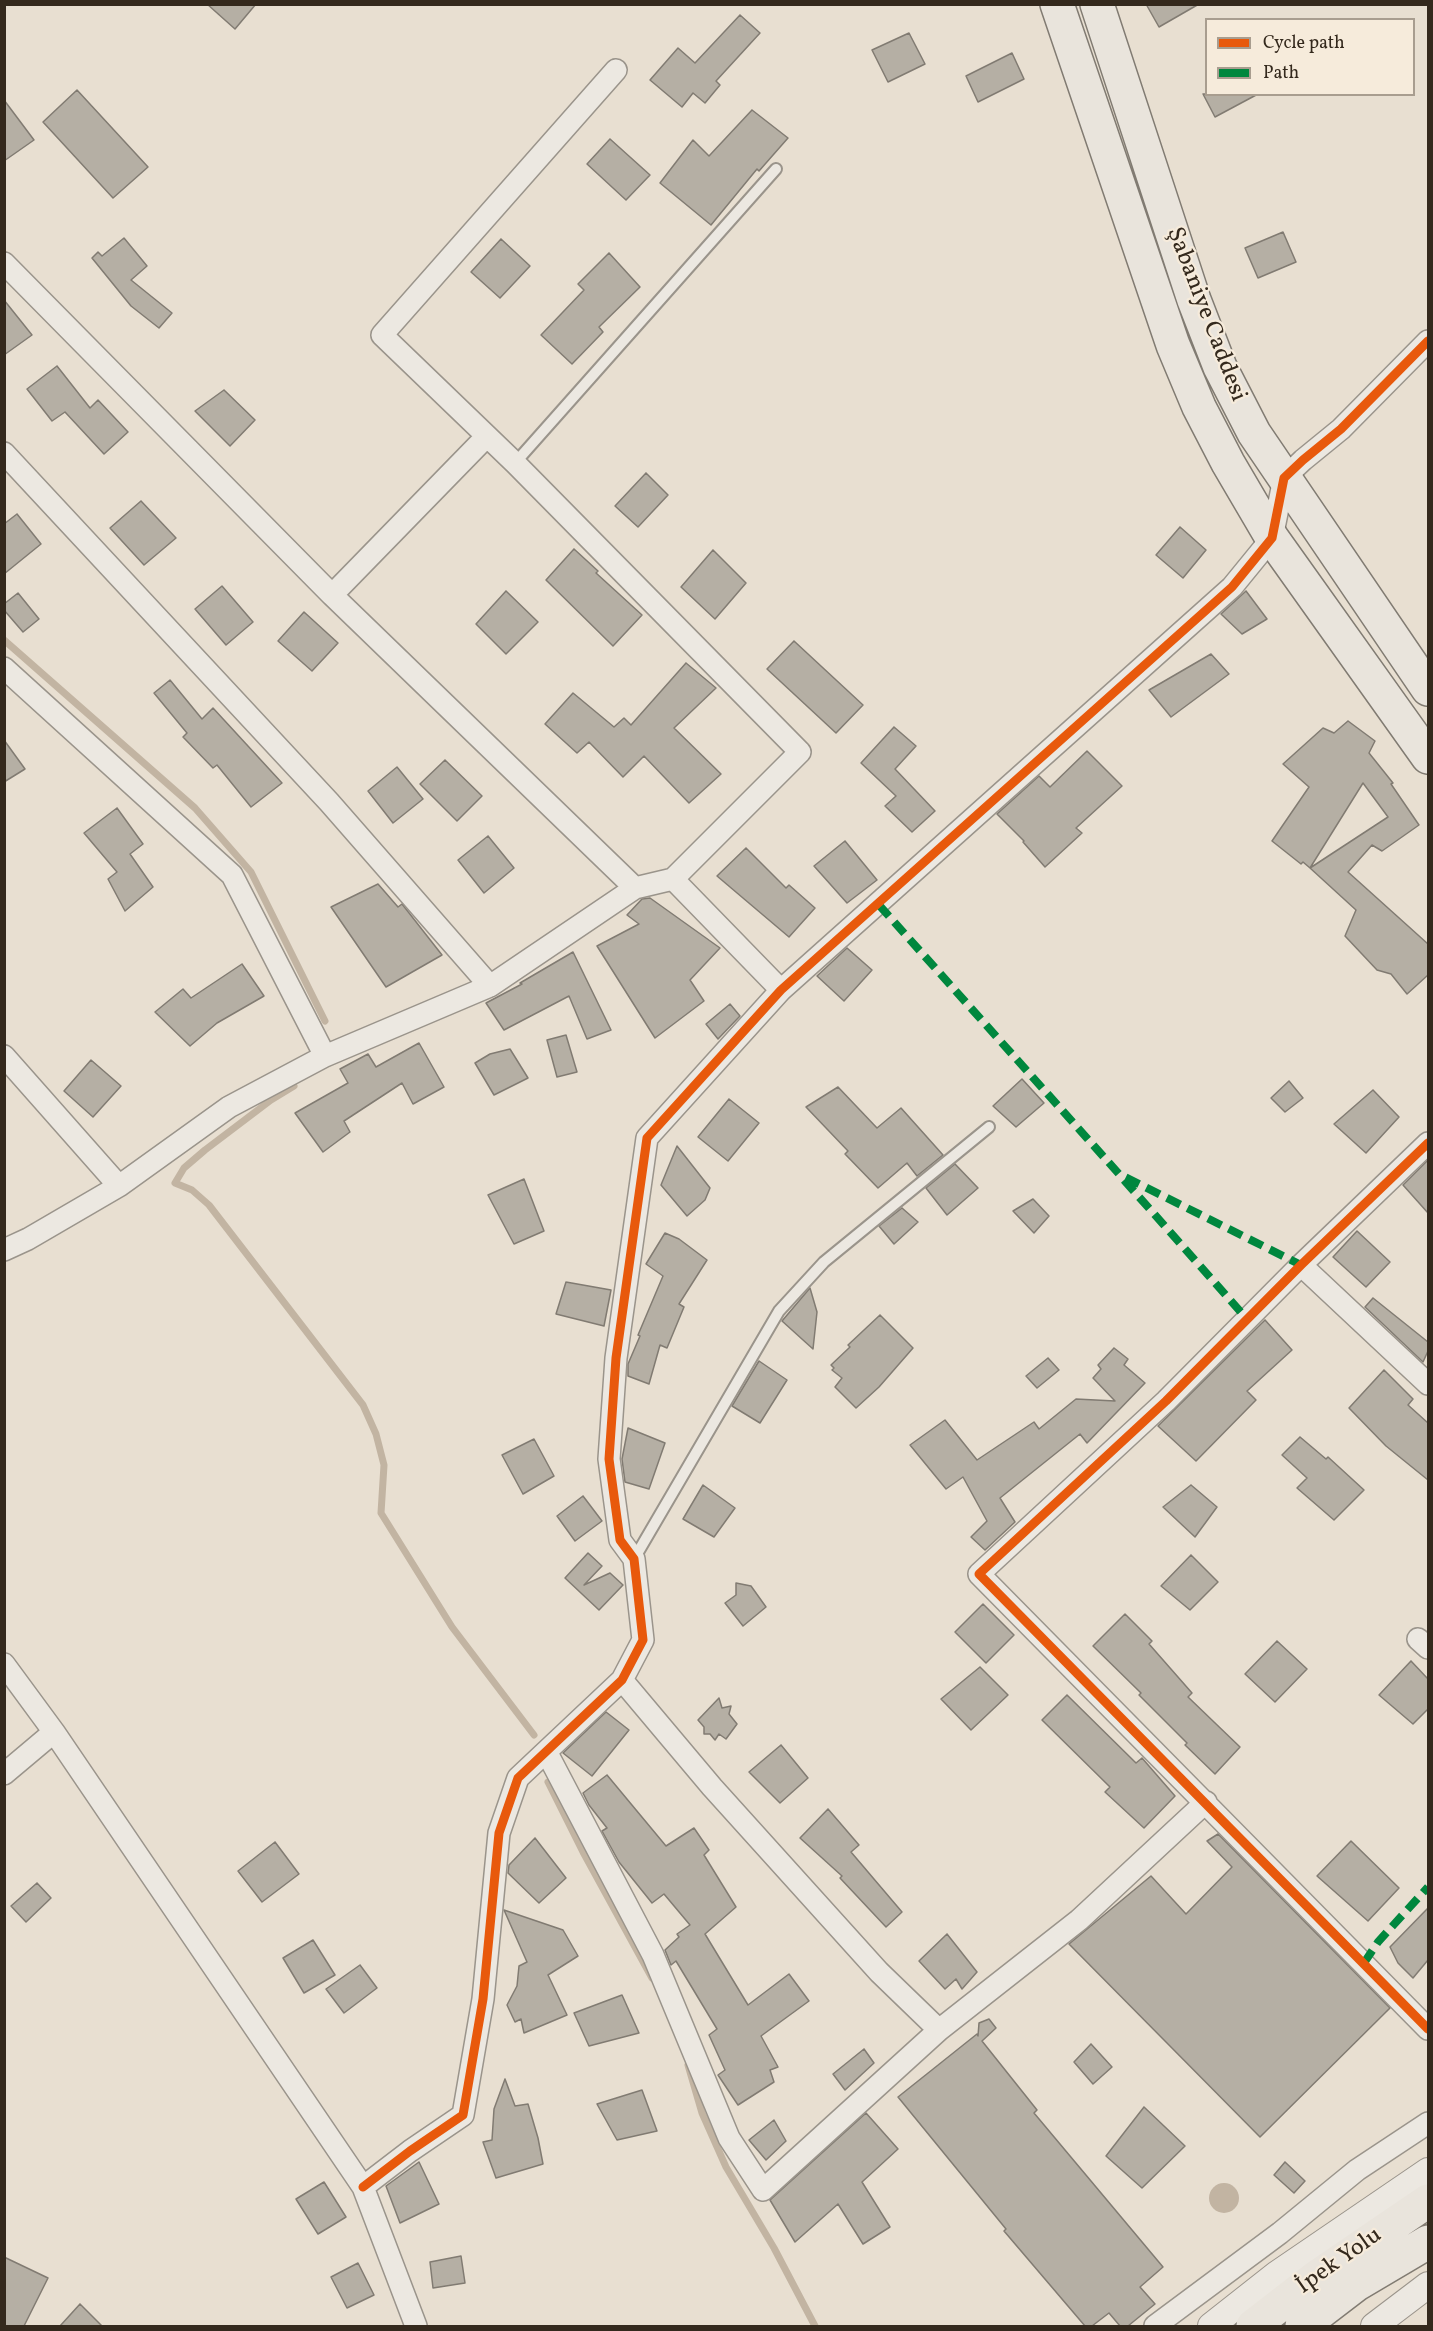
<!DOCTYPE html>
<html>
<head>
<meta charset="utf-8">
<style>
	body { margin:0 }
	#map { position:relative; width:1433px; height:2331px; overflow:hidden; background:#e8dfd1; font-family:Vollkorn,serif }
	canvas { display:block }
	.frame { position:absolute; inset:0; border:6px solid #34291d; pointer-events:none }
	.legend { position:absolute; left:1205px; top:18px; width:210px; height:78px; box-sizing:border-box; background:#f6ebdb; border:2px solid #a89d8f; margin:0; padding:8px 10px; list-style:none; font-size:18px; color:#34291d }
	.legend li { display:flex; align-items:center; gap:12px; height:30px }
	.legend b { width:30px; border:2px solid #a89d8f }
</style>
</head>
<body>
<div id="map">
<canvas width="1433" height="2331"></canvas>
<div class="frame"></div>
<ul class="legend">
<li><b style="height:8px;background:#e8590c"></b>Cycle path</li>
<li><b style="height:8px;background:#00873e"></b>Path</li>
</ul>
</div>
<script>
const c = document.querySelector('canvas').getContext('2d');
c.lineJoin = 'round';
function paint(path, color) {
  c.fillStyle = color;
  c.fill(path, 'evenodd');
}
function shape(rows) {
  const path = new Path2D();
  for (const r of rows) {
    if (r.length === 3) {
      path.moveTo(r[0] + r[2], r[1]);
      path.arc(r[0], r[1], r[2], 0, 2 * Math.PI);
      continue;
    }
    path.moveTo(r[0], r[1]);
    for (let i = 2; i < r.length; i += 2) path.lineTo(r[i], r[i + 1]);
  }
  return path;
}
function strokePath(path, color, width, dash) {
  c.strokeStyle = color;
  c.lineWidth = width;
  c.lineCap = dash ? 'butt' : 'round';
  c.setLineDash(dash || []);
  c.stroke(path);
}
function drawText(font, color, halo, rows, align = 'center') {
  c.font = font + ' Vollkorn,serif';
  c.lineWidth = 4.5;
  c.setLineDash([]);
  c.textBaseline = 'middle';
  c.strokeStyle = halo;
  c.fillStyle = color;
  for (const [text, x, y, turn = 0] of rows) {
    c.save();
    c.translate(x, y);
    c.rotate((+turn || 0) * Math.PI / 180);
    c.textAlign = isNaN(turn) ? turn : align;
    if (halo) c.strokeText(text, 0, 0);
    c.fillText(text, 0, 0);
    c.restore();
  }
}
const water = shape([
	[1224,2198,15]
]);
const stream = shape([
	[4,640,195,808,251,872,325,1021],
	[294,1086,271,1100,205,1150,184,1168,175,1183,192,1190,209,1205,363,1405,376,1434,384,1465,381,1513,452,1627,534,1735],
	[548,1782,583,1852,652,1978],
	[688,2065,702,2113,726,2167,774,2248,815,2326]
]);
const building = shape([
	[207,4,256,4,235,29,207,4],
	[1146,4,1199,4,1159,27,1146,4],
	[740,15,760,33,716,81,720,85,705,103,693,93,682,107,650,80,678,48,695,63,740,15],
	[909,33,925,64,888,82,872,50,909,33],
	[1012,53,1024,79,978,102,966,76,1012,53],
	[77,90,148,167,113,198,43,122,77,90],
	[1203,94,1258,94,1215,117,1203,94],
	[4,100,34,140,4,161,4,100],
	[752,110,788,138,759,171,757,169,711,225,660,183,693,140,709,156,752,110],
	[610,139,650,175,626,200,587,164,610,139],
	[1283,232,1296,262,1258,278,1245,248,1283,232],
	[124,238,147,266,131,280,172,313,159,328,131,306,92,258,98,252,102,256,124,238],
	[501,239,530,266,500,298,471,272,501,239],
	[609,253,640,287,599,327,603,332,572,364,541,335,584,290,578,284,609,253],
	[4,300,32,335,4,355,4,300],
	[57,366,90,408,98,400,128,432,104,454,65,412,52,421,27,389,57,366],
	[224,390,255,420,230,446,195,411,224,390],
	[646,473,668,495,638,527,615,506,646,473],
	[141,501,176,538,144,565,110,528,141,501],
	[17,514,41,544,4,574,4,524,17,514],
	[1180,527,1206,550,1183,578,1156,555,1180,527],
	[574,549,598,571,596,573,642,615,613,646,546,580,574,549],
	[713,550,746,583,715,619,681,587,713,550],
	[222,586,253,622,226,645,195,609,222,586],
	[506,591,538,622,506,654,476,624,506,591],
	[1246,591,1267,619,1242,634,1221,614,1246,591],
	[18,593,39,619,23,632,4,610,4,604,18,593],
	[304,612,338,643,312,671,278,641,304,612],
	[794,641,863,705,836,733,767,669,794,641],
	[1211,654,1229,674,1171,717,1149,690,1211,654],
	[686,663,716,688,674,728,721,774,689,803,644,756,623,777,589,742,577,753,545,724,573,693,614,727,624,718,631,725,686,663],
	[170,680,202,719,213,708,282,783,251,807,217,765,213,768,183,737,187,733,154,693,170,680],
	[1348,721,1375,741,1369,753,1393,783,1391,784,1419,825,1382,851,1372,845,1348,872,1428,944,1428,975,1407,994,1391,974,1377,970,1345,936,1356,910,1310,868,1388,817,1363,783,1310,868,1303,862,1301,864,1272,841,1309,787,1283,764,1323,728,1334,733,1348,721],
	[894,727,916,746,895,769,935,811,912,832,885,806,896,796,861,763,894,727],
	[4,740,25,769,4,782,4,740],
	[1087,751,1122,786,1076,828,1082,833,1045,867,1023,842,1024,841,997,814,1039,776,1050,787,1087,751],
	[445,760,482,796,457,821,420,784,445,760],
	[397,767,423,799,393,823,368,791,397,767],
	[117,808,143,844,130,854,153,887,125,911,108,879,117,872,84,833,117,808],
	[488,836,514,868,484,893,458,860,488,836],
	[845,841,877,880,847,903,814,866,845,841],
	[746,848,786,888,789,885,815,908,789,937,717,876,746,848],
	[378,884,398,907,402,904,442,955,386,987,331,907,378,884],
	[650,898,720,948,690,980,704,1001,655,1038,597,946,639,924,627,915,642,899,650,898],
	[847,948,872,970,844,1001,817,976,847,948],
	[573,952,611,1030,587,1039,569,996,504,1030,486,1003,522,984,520,983,573,952],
	[242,964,264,996,217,1023,190,1046,155,1012,183,989,191,998,242,964],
	[730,1004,740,1016,718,1039,706,1024,730,1004],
	[566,1035,577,1072,557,1077,547,1040,566,1035],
	[419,1043,444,1087,413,1104,402,1083,344,1121,350,1132,323,1152,295,1113,348,1083,340,1069,368,1054,376,1067,419,1043],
	[510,1049,528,1078,494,1095,475,1063,490,1054,510,1049],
	[91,1060,121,1086,93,1117,64,1091,91,1060],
	[1022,1079,1044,1103,1016,1127,993,1106,1022,1079],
	[1289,1081,1303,1098,1285,1112,1271,1098,1289,1081],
	[838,1087,877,1128,901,1108,943,1155,917,1176,907,1163,878,1188,845,1154,848,1151,806,1107,838,1087],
	[1373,1090,1399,1117,1366,1153,1334,1124,1373,1090],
	[729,1099,759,1123,728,1161,698,1137,729,1099],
	[677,1146,710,1188,705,1200,687,1216,661,1185,677,1146],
	[1428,1160,1428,1213,1403,1185,1428,1160],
	[955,1164,978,1188,947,1215,926,1188,955,1164],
	[524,1179,544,1231,514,1244,488,1195,524,1179],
	[1033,1199,1049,1216,1034,1233,1013,1211,1033,1199],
	[902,1208,918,1222,894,1244,879,1226,902,1208],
	[1357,1231,1390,1262,1366,1287,1333,1257,1357,1231],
	[665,1233,679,1239,707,1260,679,1304,684,1307,667,1348,660,1345,649,1384,628,1376,628,1364,640,1336,638,1335,663,1276,646,1264,665,1233],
	[566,1282,611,1290,604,1326,556,1314,566,1282],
	[810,1288,817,1312,813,1349,782,1321,810,1288],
	[1373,1298,1428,1342,1428,1351,1423,1362,1365,1307,1373,1298],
	[880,1315,913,1348,879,1387,856,1408,835,1387,842,1378,832,1370,834,1368,831,1365,850,1347,848,1345,880,1315],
	[1265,1320,1292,1350,1247,1391,1256,1400,1196,1461,1158,1426,1265,1320],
	[1114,1348,1128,1359,1124,1365,1145,1383,1087,1443,1080,1434,1000,1498,1015,1522,985,1550,971,1537,987,1521,963,1477,946,1489,910,1445,945,1420,977,1460,1034,1422,1039,1429,1076,1399,1115,1401,1093,1378,1101,1369,1098,1365,1114,1348],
	[1048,1358,1059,1370,1037,1388,1026,1376,1048,1358],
	[759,1361,787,1380,760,1423,732,1406,759,1361],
	[1384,1370,1413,1399,1408,1405,1428,1423,1428,1480,1386,1446,1349,1408,1384,1370],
	[628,1428,665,1443,649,1489,625,1482,622,1459,628,1428],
	[1300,1437,1326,1459,1328,1457,1364,1490,1334,1520,1297,1488,1307,1478,1282,1455,1300,1437],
	[534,1439,554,1476,523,1494,502,1455,534,1439],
	[703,1485,735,1508,714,1537,683,1519,703,1485],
	[1191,1485,1217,1507,1195,1537,1163,1507,1191,1485],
	[583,1496,602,1521,575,1541,557,1516,583,1496],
	[588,1553,602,1566,584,1585,610,1573,623,1585,599,1610,565,1578,588,1553],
	[1191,1555,1218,1582,1190,1610,1161,1586,1191,1555],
	[736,1583,751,1586,766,1607,743,1626,725,1603,736,1595,736,1583],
	[983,1604,1014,1635,986,1663,955,1632,983,1604],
	[1125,1614,1152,1641,1149,1644,1192,1693,1188,1697,1240,1747,1215,1774,1185,1745,1187,1743,1139,1695,1141,1693,1093,1646,1125,1614],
	[1277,1641,1307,1669,1275,1702,1245,1674,1277,1641],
	[1411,1661,1428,1679,1428,1709,1413,1724,1379,1695,1411,1661],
	[980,1667,1008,1695,971,1730,941,1699,980,1667],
	[1067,1695,1136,1763,1142,1758,1175,1796,1144,1828,1105,1792,1110,1787,1042,1720,1067,1695],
	[719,1698,722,1708,731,1706,729,1714,737,1724,726,1739,719,1734,715,1740,710,1734,704,1734,704,1727,698,1720,719,1698],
	[606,1712,629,1730,592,1776,563,1753,606,1712],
	[781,1745,808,1778,780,1803,749,1772,781,1745],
	[607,1775,666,1846,694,1828,709,1850,704,1855,736,1907,705,1934,748,2005,789,1974,809,2001,761,2036,778,2067,770,2070,774,2082,738,2105,718,2075,725,2070,709,2035,717,2029,676,1961,671,1965,665,1950,679,1937,677,1934,690,1925,664,1894,652,1903,619,1862,602,1831,607,1828,589,1805,583,1793,607,1775],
	[828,1809,859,1845,851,1852,902,1912,886,1927,840,1878,842,1876,800,1838,828,1809],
	[1218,1834,1390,2008,1260,2137,1069,1944,1151,1876,1186,1914,1232,1867,1207,1841,1218,1834],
	[535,1838,566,1878,539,1903,508,1873,509,1865,535,1838],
	[1351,1841,1399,1888,1368,1921,1317,1876,1351,1841],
	[275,1842,299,1874,262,1902,238,1871,275,1842],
	[37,1883,51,1898,26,1922,11,1906,37,1883],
	[1428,1908,1428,1960,1413,1978,1398,1963,1390,1947,1428,1908],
	[504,1910,563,1930,578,1956,548,1975,567,2015,524,2033,521,2019,515,2022,507,2005,517,1986,519,1966,527,1962,504,1910],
	[947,1934,977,1972,962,1989,956,1979,945,1989,919,1961,947,1934],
	[313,1940,335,1975,304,1993,283,1958,313,1940],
	[360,1965,377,1988,344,2013,326,1989,360,1965],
	[622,1995,639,2033,589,2046,574,2013,622,1995],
	[989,2019,996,2028,982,2041,1037,2110,1034,2113,1163,2267,1140,2287,1155,2304,1128,2326,1120,2326,1109,2313,1092,2326,1085,2326,1004,2231,1006,2229,898,2097,977,2034,978,2036,979,2023,989,2019],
	[1091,2044,1112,2067,1093,2084,1074,2062,1091,2044],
	[864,2049,874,2063,845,2090,833,2074,864,2049],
	[505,2079,515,2106,528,2104,538,2138,543,2164,496,2178,483,2142,492,2140,494,2109,505,2079],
	[642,2090,657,2131,617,2140,597,2104,642,2090],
	[1144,2107,1185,2146,1142,2188,1106,2156,1144,2107],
	[866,2113,898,2149,862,2182,890,2227,863,2244,838,2204,795,2242,770,2200,866,2113],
	[774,2120,786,2141,766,2160,749,2140,774,2120],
	[419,2162,439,2204,400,2223,386,2186,419,2162],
	[1285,2162,1305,2181,1294,2193,1274,2175,1285,2162],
	[324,2182,346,2217,318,2234,296,2199,324,2182],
	[461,2256,465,2283,433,2288,430,2262,461,2256],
	[4,2257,48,2278,24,2326,4,2326,4,2257],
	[358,2263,374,2295,347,2308,331,2277,358,2263],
	[80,2304,102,2326,60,2326,80,2304]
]);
const service = shape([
	[515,463,776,169],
	[634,1559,779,1311,824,1262,989,1127]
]);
const minor = shape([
	[616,70,382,335,515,463,800,752,673,879],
	[4,263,332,595,635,888,673,879,781,990],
	[4,453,329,802,490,986],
	[332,595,487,436],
	[4,668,232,875,325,1056],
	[4,1056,119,1186],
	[1428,1143,1301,1265,1166,1401,979,1574,1428,2029],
	[4,1250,28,1239,119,1186,229,1107,325,1056,490,986,635,888],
	[1301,1265,1428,1384],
	[1418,1639,1428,1648],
	[4,1664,54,1732,363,2187,416,2326],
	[622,1680,712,1787,879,1972,939,2030],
	[547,1753,653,1955,729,2138,763,2190,939,2030,1079,1920,1206,1802],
	[4,1774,54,1732],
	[363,2187,410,2151,463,2115,483,1999,499,1833,518,1778,622,1680,643,1640,634,1559,620,1540,609,1459,616,1358,647,1138,781,990,1232,587,1272,538,1284,478,1303,460,1341,429,1428,341],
	[1155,2326,1280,2233,1357,2170,1428,2123]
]);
const tertiary = shape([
	[1211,2326,1277,2274,1428,2171],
	[1374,2326,1428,2285]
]);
const trunk = shape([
	[1057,4,1173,345,1199,407,1228,463,1272,538,1428,757],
	[1097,4,1194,300,1220,367,1254,433,1428,689],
	[1253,2326,1315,2278,1428,2201],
	[1302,2326,1357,2284,1428,2242]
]);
const quiet = shape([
	[879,905,1119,1174,1301,1265],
	[1124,1180,1247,1319],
	[1364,1963,1378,1942,1428,1887]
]);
const cycleway = shape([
	[1428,1143,1301,1265,1166,1401,979,1574,1428,2029],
	[363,2187,410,2151,463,2115,483,1999,499,1833,518,1778,622,1680,643,1640,634,1559,620,1540,609,1459,616,1358,647,1138,781,990,1232,587,1272,538,1284,478,1303,460,1341,429,1428,341]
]);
const streetNames = [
	["Şabaniye Caddesi",1205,315,69],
	["İpek Yolu",1340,2262,-35]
];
paint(water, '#c2b4a2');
strokePath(stream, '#c2b4a2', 7);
paint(building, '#b5afa4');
strokePath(building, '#817b72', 1.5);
strokePath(service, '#9a948b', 14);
strokePath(minor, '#9a948b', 24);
strokePath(tertiary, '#9a948b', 28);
strokePath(trunk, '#817b72', 36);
strokePath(service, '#ece8e1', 10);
strokePath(minor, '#ece8e1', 21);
strokePath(tertiary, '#ece8e1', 26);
strokePath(trunk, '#e9e4dc', 33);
strokePath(quiet, '#00873e', 8, [15, 8]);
strokePath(cycleway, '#e8590c', 9);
drawText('24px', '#34291d', '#f6ebdb', streetNames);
</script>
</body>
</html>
